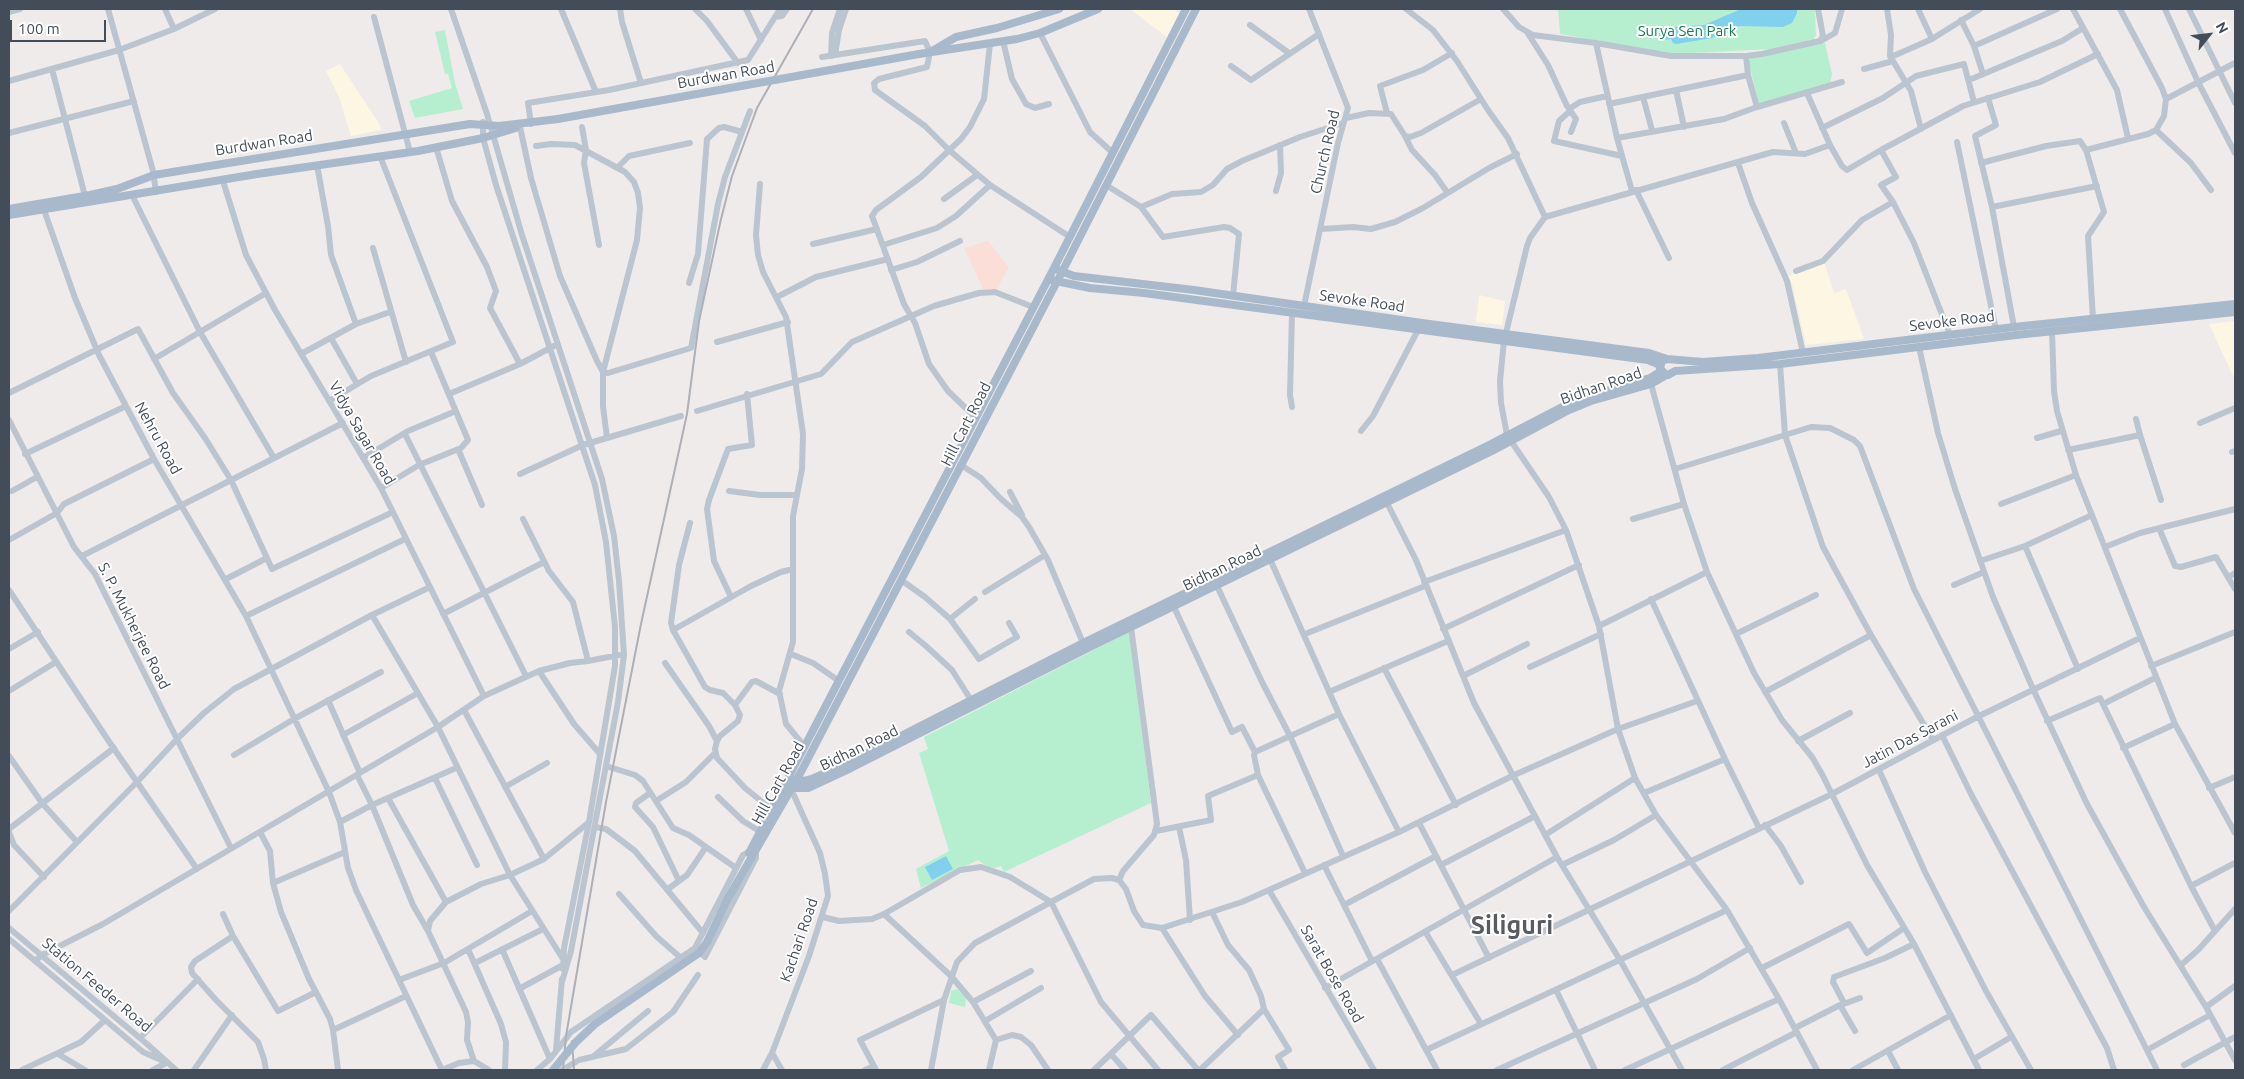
<!DOCTYPE html>
<html>
<head>
<meta charset="utf-8">
<style>
	body { margin:0 }
	#map { position:relative; width:2244px; height:1079px; overflow:hidden; background:#efebeb; font-family:Ubuntu,sans-serif }
	canvas { display:block }
	.frame { position:absolute; inset:0; border:10px solid #434d59; pointer-events:none }
	.north { position:absolute; left:2184px; top:10px; width:50px; height:50px; -webkit-text-stroke:4px #fff; paint-order:stroke; rotate:61deg; font-size:14px; font-weight:700; line-height:20px; text-align:center; color:#434d59 }
	.north::after { content:''; display:block; margin:auto; width:18px; height:22px; background:#434d59; clip-path:polygon(50% 0,100% 100%,50% 72%,0 100%) }
	.scale { position:absolute; left:10px; top:20px; width:96px; height:22px; box-sizing:border-box; border:2px solid #434d59; border-top:0; padding-left:6px; font-size:15px; line-height:18px; white-space:nowrap; color:#434d59; -webkit-text-stroke:4px #fff; paint-order:stroke }
</style>
</head>
<body>
<div id="map">
<canvas width="2244" height="1079"></canvas>
<div class="frame"></div>
<div class="north">N</div>
<div class="scale">100 m</div>
</div>
<script>
const c = document.querySelector('canvas').getContext('2d');
c.lineJoin = 'round';
function paint(path, color) {
  c.fillStyle = color;
  c.fill(path, 'evenodd');
}
function shape(rows) {
  const path = new Path2D();
  for (const r of rows) {
    path.moveTo(r[0], r[1]);
    for (let i = 2; i < r.length; i += 2) path.lineTo(r[i], r[i + 1]);
  }
  return path;
}
function strokePath(path, color, width, dash) {
  c.strokeStyle = color;
  c.lineWidth = width;
  c.lineCap = dash ? 'butt' : 'round';
  c.setLineDash(dash || []);
  c.stroke(path);
}
function drawText(font, color, halo, rows, align = 'center') {
  c.font = font + ' Ubuntu,sans-serif';
  c.lineWidth = 4;
  c.setLineDash([]);
  c.textBaseline = 'middle';
  c.strokeStyle = halo;
  c.fillStyle = color;
  for (const [text, x, y, turn = 0] of rows) {
    c.save();
    c.translate(x, y);
    c.rotate((+turn || 0) * Math.PI / 180);
    c.textAlign = isNaN(turn) ? turn : align;
    if (halo) c.strokeText(text, 0, 0);
    c.fillText(text, 0, 0);
    c.restore();
  }
}
const commercial = shape([
	[1130,9,1173,9,1179,13,1168,38],
	[340,64,380,125,381,130,351,136,339,97,326,71],
	[1824,262,1834,293,1846,289,1864,339,1806,345,1792,284,1788,276],
	[1479,295,1505,301,1502,325,1476,322],
	[2235,321,2235,380,2209,324]
]);
const medical = shape([
	[988,241,1009,267,997,289,983,289,964,248]
]);
const green = shape([
	[1558,9,1815,9,1816,35,1813,41,1772,49,1672,54,1560,34],
	[445,30,455,83,463,109,415,118,409,101,452,88,448,74,445,74,435,32],
	[1825,43,1832,74,1830,84,1759,104,1749,64,1750,58],
	[1129,632,1151,803,1004,872,1001,866,995,868,988,867,978,860,921,888,916,869,949,851,919,753,928,749,924,737],
	[957,989,966,997,965,1007,949,1003,951,991]
]);
const water = shape([
	[1741,9,1797,9,1797,13,1792,23,1783,27,1740,26,1712,38,1676,44,1673,43,1671,39,1663,40,1659,36,1659,32,1662,28,1704,25],
	[946,856,953,869,932,880,925,867]
]);
const minor = shape([
	[108,9,153,171,156,192],
	[165,9,174,29],
	[451,9,487,114,522,235,602,479,614,536,619,581,624,655,618,702,571,951,562,982],
	[561,9,596,92],
	[620,9,622,22,641,83],
	[695,9,707,21,738,63],
	[746,9,761,40],
	[1406,9,1433,30,1457,61,1488,110,1508,138,1545,217],
	[1503,9,1519,27,1533,35,1596,43,1617,138,1632,191],
	[1887,9,1891,35,1890,56,1911,91,1921,129],
	[1918,9,1932,39],
	[2073,9,2117,90,2128,138],
	[2165,9,2198,82,2235,153],
	[2189,9,2235,103],
	[9,12,20,9],
	[374,17,410,152],
	[775,17,782,16,787,9],
	[1961,20,1974,46,1983,74],
	[1250,25,1289,53],
	[1527,32,1548,65,1567,106,1576,119,1571,132],
	[1040,33,1090,132,1113,153],
	[1003,41,1012,79,1026,104,1035,108,1049,104],
	[1821,41,1835,33,1842,9],
	[1596,43,1671,56,1746,56,1762,54,1820,41,1823,36,1818,9],
	[1974,46,2057,9],
	[835,55,839,30,846,9],
	[831,56,832,33,840,9],
	[1746,56,1748,75,1757,107],
	[822,57,925,41,930,52,927,67,879,79,874,83,875,90,925,126,949,150,990,185,1070,237],
	[1891,57,1932,39,1980,9],
	[1231,66,1251,80,1319,34],
	[52,69,85,196],
	[1864,69,1893,61],
	[1969,80,2062,41,2083,28],
	[9,81,119,50,174,29,215,9],
	[1676,90,1684,127],
	[1807,93,1830,145,1842,166,1847,170,1881,150],
	[1643,97,1652,130],
	[1988,98,1996,125,1975,136,1992,207,2014,327],
	[2166,99,2235,63],
	[1609,104,1748,75],
	[1569,109,1580,102,1607,96],
	[1570,111,1559,121,1554,141,1622,156],
	[1387,113,1380,86,1423,70,1452,53],
	[1346,118,1369,113,1391,114,1405,136,1410,137,1421,133,1481,99],
	[483,122,483,138,496,185,595,485,606,542,615,627,615,666,589,822,564,948,563,969],
	[1784,123,1796,153],
	[531,124,528,103,609,90,748,60,780,9],
	[520,127,531,178,560,276,597,361,603,372,608,373,691,348,718,204,725,177,750,111],
	[582,127,586,150,584,163,599,245],
	[1822,128,1883,98,1916,76,1964,64,1974,102],
	[2156,130,2191,163,2211,190],
	[9,133,134,101],
	[1405,136,1412,150,1435,175,1447,192],
	[1617,138,1724,119,1757,107,1842,82],
	[1957,142,1996,330],
	[536,146,551,144,575,145,625,172,634,182,638,193,640,208,637,240,603,372,603,406,607,438],
	[436,147,452,201,487,267,496,291,490,308,520,364],
	[1738,163,1752,203,1787,281,1803,353],
	[1981,163,2046,146,2080,141,2086,150],
	[317,165,328,226,331,255,356,324],
	[617,168,629,156,690,143],
	[223,181,246,255,275,310,381,488,484,696],
	[760,184,756,235,758,255,763,272,786,317,803,434,802,469,793,516,793,642,779,691,786,724,805,747],
	[1106,185,1141,207,1163,237,1224,227,1230,228,1239,234,1233,296],
	[1636,190,1669,258],
	[1276,191,1281,173,1280,145],
	[132,195,200,332,274,458],
	[944,199,977,175],
	[1141,207,1172,194,1201,192,1213,185,1227,169,1242,161,1300,137,1343,123],
	[1992,207,2097,186],
	[44,210,75,298,99,355,154,459,246,616,329,792,340,822,348,868,356,890,442,1070],
	[1321,229,1353,227,1371,229,1395,222,1423,208,1489,168,1517,154],
	[813,244,877,229],
	[883,245,937,228,956,216,990,185],
	[373,248,406,362],
	[891,270,917,262,960,241],
	[1796,271,1823,261,1862,220,1893,202],
	[689,283,698,254,707,139,719,128,724,127,742,132],
	[777,297,816,277,888,259],
	[1304,306,1338,143,1348,108,1309,9],
	[2093,319,2088,236,2104,212,2086,150,2148,134,2156,130,2164,116,2165,107,2166,99,2162,88,2120,9],
	[2052,331,2054,391,2057,411,2076,475,2175,724,2235,833],
	[1506,333,1527,246,1530,238,1545,217,1773,152,1805,154,1830,145],
	[1950,335,1914,243,1893,202,1881,185,1896,177,1881,150,1963,106,2040,82,2098,54],
	[331,338,357,384],
	[1504,341,1500,381,1501,403,1507,435],
	[717,342,788,322],
	[1919,347,1938,433,1955,489,1993,597,2033,689,2087,804,2144,907,2206,1007,2235,1060],
	[301,354,356,324,390,312],
	[154,359,266,293],
	[1780,364,1785,435,1823,547,1871,635,1933,740],
	[1651,384,1684,504,1707,572,1754,673,1782,720,1812,757,1822,774,1867,865,1914,944,1979,1070],
	[9,393,138,329,173,393,205,438,231,480,272,569,393,512],
	[449,394,520,364,554,346],
	[329,401,371,376,453,342,380,156],
	[1292,407,1290,395,1292,313],
	[697,411,821,374,852,342,934,306,958,299,979,293,995,292,1033,307],
	[976,418,948,391,929,364,915,323,904,304,872,216,876,210,921,177,961,139,970,127,984,99,990,44],
	[2136,419,2140,435],
	[9,420,74,547,95,574,231,848],
	[2200,423,2235,408],
	[1361,431,1373,416,1418,330],
	[405,434,526,676],
	[2037,438,2061,431],
	[1511,441,1549,497,1566,530,1599,626,1618,729,1635,778,1656,815,1727,910,1779,999,1817,1070],
	[458,449,482,505],
	[2068,450,2140,435,2161,500],
	[2232,452,2235,451],
	[25,454,126,406],
	[363,458,408,431,456,411],
	[961,465,981,478,1000,498,1022,517,1029,527,1048,560,1083,643],
	[1675,469,1811,427,1830,428,1854,440,1860,446,1914,589,2157,1070],
	[520,474,583,445,681,416],
	[381,488,419,465,461,448,468,440,431,352],
	[12,491,37,477],
	[729,491,760,495,797,495],
	[1010,492,1022,515],
	[1385,499,1416,560,1474,703,1557,857,1620,960,1682,1070],
	[2001,504,2076,475],
	[523,519,549,571,573,602,588,661],
	[1633,519,1684,504],
	[690,523,679,565,671,623,673,630,705,687,710,690,723,693,735,705,740,715,738,721,720,736,717,741,715,749,717,758,745,788,771,809],
	[2159,528,2175,566,2181,567,2216,557,2235,589],
	[9,540,57,513,64,504,154,459],
	[2025,546,2078,669],
	[2105,547,2140,533,2235,509],
	[82,556,343,423],
	[1270,559,1339,714,1399,832],
	[1980,561,2025,546,2092,515],
	[2228,577,2235,573],
	[226,579,267,558],
	[901,580,925,597,950,619,979,659,1017,637,1009,623],
	[1424,582,1566,530],
	[1954,585,1984,572],
	[1217,586,1262,682,1290,736,1343,856],
	[9,590,108,740,197,869],
	[985,592,1045,555],
	[731,597,714,561,707,509,709,500,728,449,752,445,747,394],
	[1651,599,1725,759,1759,828],
	[1174,607,1232,732,1242,727,1255,752],
	[443,614,544,562],
	[372,615,438,727,510,875,563,959],
	[246,616,405,539],
	[950,619,975,599],
	[1599,626,1707,572],
	[1443,629,1579,565],
	[673,630,751,586,781,572,793,569],
	[909,632,926,646,952,670,971,700],
	[1305,634,1425,586],
	[1736,634,1816,595],
	[9,649,38,632],
	[791,654,813,663,839,681],
	[665,663,709,726,717,741],
	[2151,666,2235,632],
	[1530,667,1601,634],
	[1384,668,1456,805],
	[539,671,574,724,600,754],
	[1463,676,1527,644],
	[9,691,56,662],
	[1329,692,1448,641],
	[1765,692,1871,635],
	[328,700,360,773],
	[2103,704,2155,678],
	[735,705,752,682,756,681,780,694],
	[464,710,544,859],
	[2047,721,2100,698,2191,886,2235,863],
	[343,735,418,693],
	[1942,735,1971,794,2107,1048,2114,1070],
	[1798,741,1850,713],
	[2123,748,2175,724],
	[234,755,294,719,381,672],
	[9,756,42,803,77,842],
	[606,766,635,775,643,781,673,828,689,835,736,868],
	[1879,770,1925,872,1986,991,2031,1070],
	[357,775,372,805,413,905,428,931],
	[435,778,477,865],
	[505,787,547,763],
	[2209,788,2235,777],
	[650,793,636,803,635,807,653,827,679,881],
	[1644,793,1725,759],
	[718,797,743,821,759,831],
	[388,798,446,902],
	[656,801,686,782,715,753],
	[340,822,372,805,456,768],
	[1419,823,1489,958],
	[1765,825,1781,846,1801,882],
	[595,827,606,829,635,851,703,933],
	[1179,827,1186,860,1190,920],
	[9,829,114,748],
	[1156,831,1211,820,1208,796,1258,775],
	[9,832,14,845,44,877],
	[260,832,270,851,273,883,281,912,309,979,330,1019,333,1030,338,1070],
	[1545,835,1635,778],
	[1324,865,1372,961],
	[1441,865,1535,816],
	[1562,865,1614,840,1656,815],
	[1305,873,1258,775,1254,755,1255,752,1339,714],
	[1119,880,1123,871,1154,835,1157,824,1131,627],
	[273,883,345,852],
	[2191,886,2215,931],
	[668,889,687,875,706,847],
	[1269,890,1374,1070],
	[619,894,656,936,681,958],
	[1344,905,1436,856],
	[9,911,138,781,178,738,204,713,234,689,372,615,430,587],
	[1212,912,1228,945,1249,970,1261,996,1264,1009,1289,1050,1278,1057,1285,1070],
	[223,914,233,936,278,1011,316,992],
	[884,914,951,976,973,1002,996,1040,989,1070],
	[823,917,839,921,872,919,884,914,960,870,981,867,1010,877,1051,902,1094,879,1112,878,1119,880,1126,889,1134,911,1143,925,1162,928,1242,902,1399,832,1512,776,1618,729,1697,701],
	[9,928,147,1044,176,1070],
	[1162,928,1205,996,1238,1035],
	[1426,933,1481,1024],
	[233,936,195,961,191,967,192,973,216,1000,258,1042,264,1059,266,1070],
	[9,939,143,1052,161,1060],
	[468,949,501,1024,506,1042,505,1070],
	[502,949,550,1059],
	[697,950,705,957,756,858,756,850],
	[1377,959,1437,1070],
	[35,961,42,955,103,924,438,727,484,696,539,671,570,663,588,661,619,655],
	[475,963,543,929],
	[2181,965,2198,950,2235,909],
	[1762,968,1849,924,1867,953,1904,928],
	[1452,975,1832,794,1977,717,2140,638],
	[399,980,444,963,532,911],
	[1325,988,1557,857],
	[519,989,563,965],
	[1556,990,1595,1070],
	[973,1002,1031,971],
	[1844,1003,1833,982,1834,977,1885,958,1914,944],
	[1841,1005,1860,998],
	[2206,1007,2235,986],
	[985,1021,1041,988],
	[1795,1028,1840,1005,1855,1031],
	[333,1030,406,996],
	[140,1038,198,979],
	[996,1040,1012,1035,1021,1037,1031,1045,1048,1070],
	[556,1050,562,979],
	[1426,1050,1727,910],
	[2147,1050,2210,1015],
	[1888,1051,1898,1070],
	[772,1053,782,1070],
	[58,1054,85,1070],
	[1111,1054,1125,1070],
	[595,1055,648,1011],
	[1974,1059,2011,1037],
	[474,1061,467,1040,468,1022,466,1012,428,931,430,921,446,902,481,884,510,875,544,859,588,823],
	[2184,1065,2235,1037],
	[22,1070,81,1042,105,1020],
	[153,1070,166,1063],
	[194,1070,232,1015],
	[442,1070,459,1063,474,1061,489,1070],
	[537,1070,550,1059,571,1032,695,948,743,855,750,851],
	[562,1070,579,1060,626,1049,673,1012,698,975],
	[763,1070,772,1053,809,956,828,896,825,874,820,853,791,789],
	[865,1070,874,1066],
	[876,1070,860,1040,944,1000],
	[931,1070,944,1000,957,962,975,943,1051,902,1101,1002,1158,1070],
	[1094,1070,1151,1015,1198,1070],
	[1200,1070,1264,1009],
	[1497,1070,1697,979,1750,948],
	[1625,1070,1779,999],
	[1723,1070,1797,1032],
	[1853,1070,1951,1015]
]);
const major = shape([
	[934,50,956,37,997,28,1059,9],
	[919,54,1017,39,1040,33,1098,9],
	[9,209,90,195,117,189,154,175,470,124,499,126,558,119],
	[9,215,257,174,418,151,483,138,516,128],
	[1058,270,1074,276,1194,290,1422,323,1649,353,1667,359],
	[1051,280,1090,288,1144,293,1648,360,1660,365],
	[2235,304,2014,327,1758,358,1703,362,1667,359,1662,361,1660,368,1664,373,1668,375,1675,371,1780,364,2016,335,2235,312],
	[793,779,804,781,812,779,846,764,1083,643,1489,445,1566,405,1589,396,1650,378,1661,371],
	[787,788,808,788,851,768,1086,649,1492,451,1569,410,1591,401,1651,384,1666,375],
	[749,853,1054,268,1186,9],
	[727,900,802,770,1062,272,1196,9]
]);
const rail = shape([
	[572,1041,574,1070],
	[563,1070,566,1036,606,802,641,624,687,414,699,321,721,219,732,176,757,108,813,9]
]);
const majorBridge = shape([
	[558,119,919,54],
	[553,1070,576,1042,595,1024,699,953,707,942,727,900]
]);
const parkNames = [
	["Surya Sen Park",1687,31]
];
const streetNames = [
	["Burdwan Road",726,75,-10],
	["Burdwan Road",264,143,-9],
	["Church Road",1325,152,-77],
	["Sevoke Road",1362,301,8],
	["Sevoke Road",1952,321,-7],
	["Bidhan Road",1601,386,-19],
	["Hill Cart Road",966,424,-63],
	["Vidya Sagar Road",362,433,60],
	["Nehru Road",158,438,61],
	["Bidhan Road",1222,568,-26],
	["S. P. Mukherjee Road",134,626,63],
	["Jatin Das Sarani",1910,739,-28],
	["Bidhan Road",859,748,-26],
	["Hill Cart Road",778,783,-61],
	["Kachari Road",799,940,-71],
	["Sarat Bose Road",1332,974,60],
	["Station Feeder Road",97,985,40]
];
const townNames = [
	["Siliguri",1512,926]
];
paint(commercial, '#fcf6e2');
paint(medical, '#fbded8');
paint(green, '#b6efd0');
paint(water, '#81d0ee');
strokePath(minor, '#bbc5cf', 6);
strokePath(major, '#a9b9cc', 8);
strokePath(rail, '#adb0b6', 2);
strokePath(majorBridge, '#a9b9cc', 8);
drawText('15px', '#137c4f', '#fff', parkNames);
drawText('15px', '#434d59', '#fff', streetNames);
drawText('bold 25px', '#585b61', '#fff', townNames);
</script>
</body>
</html>
